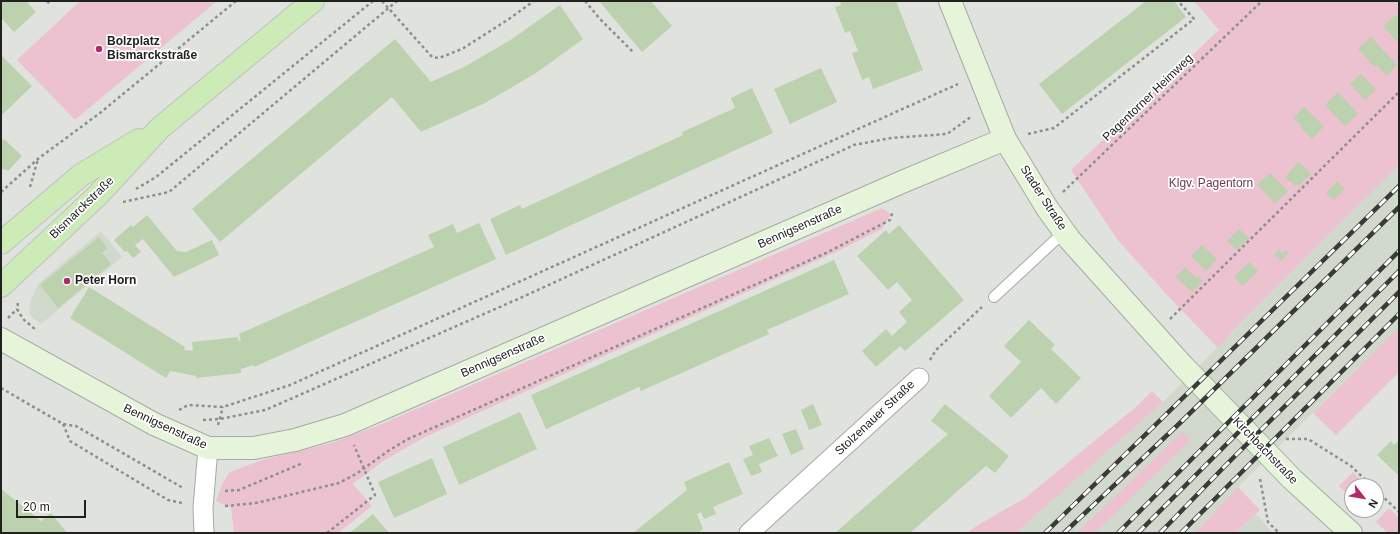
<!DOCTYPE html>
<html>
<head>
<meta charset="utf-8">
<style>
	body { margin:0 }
	#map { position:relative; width:1400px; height:534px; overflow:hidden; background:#e0e3dd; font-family:Arial,sans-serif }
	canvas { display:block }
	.frame { position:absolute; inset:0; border:2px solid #212220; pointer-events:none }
	.north { position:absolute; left:1344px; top:478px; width:40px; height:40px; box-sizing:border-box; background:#fff; border:1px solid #a6a7a6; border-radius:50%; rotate:121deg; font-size:11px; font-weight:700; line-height:16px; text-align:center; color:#212220 }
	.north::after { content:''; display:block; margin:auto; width:14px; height:18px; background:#b1296b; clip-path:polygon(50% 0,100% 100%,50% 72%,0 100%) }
	.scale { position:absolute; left:16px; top:500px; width:70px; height:18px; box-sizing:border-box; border:2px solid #212220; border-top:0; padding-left:5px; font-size:12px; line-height:14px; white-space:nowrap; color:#212220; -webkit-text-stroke:3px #fff; paint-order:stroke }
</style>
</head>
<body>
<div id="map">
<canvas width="1400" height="534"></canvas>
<div class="frame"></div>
<div class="north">N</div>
<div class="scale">20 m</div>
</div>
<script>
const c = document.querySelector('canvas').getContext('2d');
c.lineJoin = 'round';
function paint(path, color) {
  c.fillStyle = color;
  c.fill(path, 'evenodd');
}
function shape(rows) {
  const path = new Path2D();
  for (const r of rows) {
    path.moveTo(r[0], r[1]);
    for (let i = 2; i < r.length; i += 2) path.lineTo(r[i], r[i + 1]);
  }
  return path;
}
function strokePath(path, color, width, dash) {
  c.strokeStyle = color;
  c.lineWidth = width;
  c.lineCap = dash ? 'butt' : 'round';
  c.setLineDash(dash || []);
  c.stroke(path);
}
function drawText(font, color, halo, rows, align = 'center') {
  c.font = font + ' Arial,sans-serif';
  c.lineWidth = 3.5;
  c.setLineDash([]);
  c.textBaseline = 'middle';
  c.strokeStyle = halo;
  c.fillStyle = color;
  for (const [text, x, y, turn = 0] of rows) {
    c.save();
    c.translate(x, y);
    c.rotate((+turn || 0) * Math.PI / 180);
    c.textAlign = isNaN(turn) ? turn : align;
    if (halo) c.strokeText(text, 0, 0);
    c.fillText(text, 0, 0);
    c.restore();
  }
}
const built = shape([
	[1399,165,1399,327,1238,487,1195,533,1016,533,1163,402],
	[101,231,122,257,41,324,35,320,29,313,30,303,38,284],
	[1256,514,1273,533,1236,533]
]);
const green = shape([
	[80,1,217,1,75,120,17,60],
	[1194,1,1399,1,1399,165,1232,332,1218,348,1167,295,1117,239,1071,170,1219,30],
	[882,208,891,214,882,229,836,252,595,360,423,438,383,461,353,484,372,506,338,533,234,533,231,508,216,501,223,482,230,472,262,460,328,444,377,426],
	[1399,327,1399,372,1336,435,1313,413],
	[1152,391,1163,402,1016,533,967,533,978,525,1025,498,1137,406],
	[1182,432,1191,440,1095,533,1077,533],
	[1353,472,1367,486,1352,486,1352,498,1339,486],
	[1238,487,1260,510,1236,533,1195,533],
	[1389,508,1399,518,1399,533,1388,533,1376,522]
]);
const building = shape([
	[1,1,26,1,36,12,14,32,1,18],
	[599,1,651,1,672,26,642,52],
	[840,1,896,1,923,70,873,89,869,77,862,80,852,53,858,51,850,31,845,33,835,7,841,5],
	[1146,1,1174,1,1186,17,1062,114,1039,84],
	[560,5,583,39,536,73,485,103,421,132,392,97,220,242,192,209,395,39,431,82,466,66,512,39],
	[1396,15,1399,19,1399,44,1383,26],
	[1371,37,1397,65,1387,76,1377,65,1375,67,1358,49],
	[1,55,32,86,2,115,1,114],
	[821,68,837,102,790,124,774,89],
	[1361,74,1376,90,1365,100,1350,84],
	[752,88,773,133,506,255,490,219,520,205,522,209,683,135,682,132,735,108,731,98],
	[1338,92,1358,114,1345,126,1325,105],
	[1304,107,1324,126,1312,139,1300,127,1301,125,1293,118],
	[4,139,22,156,8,171,5,169,4,170,1,168,1,141],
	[1299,162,1311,174,1299,186,1297,184,1295,186,1285,177],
	[1270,173,1288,191,1275,203,1257,185],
	[1337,181,1345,189,1334,200,1326,193],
	[147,215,177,251,186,252,212,240,219,255,174,277,143,239,135,245,141,252,133,258,127,251,125,252,114,240,131,225,133,227],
	[479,223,496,259,254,367,253,365,241,369,241,373,196,378,196,376,170,371,166,378,70,318,89,287,185,347,184,350,193,351,192,342,238,337,238,341,241,340,239,334,434,247,428,235,453,224,457,233],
	[899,225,964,300,905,351,900,346,876,367,862,351,886,329,892,336,907,322,899,312,912,300,897,282,888,290,857,256,886,230,889,234],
	[1239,229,1249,238,1237,250,1227,241],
	[99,237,107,248,102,253,111,264,58,308,40,285],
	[1202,245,1217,259,1206,271,1191,256],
	[1279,250,1282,253,1286,250,1289,253,1281,261,1274,254],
	[834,260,849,294,767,330,769,334,641,391,639,387,546,429,531,395],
	[1249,262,1258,271,1243,286,1234,277],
	[1185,267,1196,278,1198,276,1203,281,1192,292,1176,277],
	[1029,320,1055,345,1051,349,1081,378,1056,404,1041,388,1011,418,989,396,1021,362,1004,346],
	[813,404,822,425,809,430,801,410],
	[945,404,1009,456,995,473,986,466,910,533,835,533,948,434,931,421],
	[520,412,537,449,459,485,443,447],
	[796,429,804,449,791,455,782,434],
	[769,438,778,456,759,464,762,472,751,476,743,459,753,455,749,446],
	[1399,440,1399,476,1377,455,1391,441,1394,445],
	[432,458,447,494,394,518,378,482],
	[729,462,743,494,713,507,716,514,704,519,701,512,697,514,703,529,698,533,633,533,687,490,684,482],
	[1,489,41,521,51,513,67,533,1,533],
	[373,514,389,533,349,533,356,528]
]);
const path = shape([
	[47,1,50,4],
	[382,1,432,57,439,58,462,49,509,19,534,1],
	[585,1,600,19,634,53],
	[1028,134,1054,128,1194,19,1178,1],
	[30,187,38,159],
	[136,189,156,177,373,1],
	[1,192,39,158,100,113,236,1],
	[1063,192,1262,1],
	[123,202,169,192,397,1],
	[18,303,17,309,23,319,36,330],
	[8,318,17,309],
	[1170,319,1399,92],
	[930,360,936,350,982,307],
	[1,388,63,424,76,426,183,488],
	[179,410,188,405,223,407,290,385,958,84],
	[203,420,220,419,265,410,279,404,518,299,854,145,891,138,947,134,972,116],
	[63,424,70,441,168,500,182,503],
	[218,425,223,407],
	[1286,439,1308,439,1351,466,1372,486],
	[1260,479,1268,522,1279,533],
	[1376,490,1399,512],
	[225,491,239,490,303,463],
	[225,506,256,503,339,483,356,474,388,451,408,439,826,253,890,220,893,211],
	[327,533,375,495,354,445]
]);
const lane = shape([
	[994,297,1064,232]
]);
const street = shape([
	[204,533,203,508,208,448],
	[749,533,919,378]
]);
const secondary = shape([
	[950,1,1005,139,1047,208,1070,240,1183,366,1292,479,1351,533],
	[1,339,154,424,208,448,254,448,295,440,345,425,902,182,1005,139]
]);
const primary = shape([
	[1,243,81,175,139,140],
	[1,286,98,195,160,128,313,1]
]);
const rail = shape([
	[1045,533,1399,186],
	[1064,533,1182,421,1399,207],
	[1118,533,1399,251],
	[1138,533,1399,271],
	[1160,533,1225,466,1399,292],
	[1181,533,1399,314]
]);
const markers = [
	[99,49,4,"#b1296b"],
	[67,281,4,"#b1296b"]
];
const poiNames = [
	["Bolzplatz",107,42],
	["Bismarckstraße",107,56],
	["Peter Horn",75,281]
];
const streetNames = [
	["Pagentorner Heimweg",1148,98,-44],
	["Stader Straße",1043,198,57],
	["Bismarckstraße",82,208,-44],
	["Bennigsenstraße",800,227,-24],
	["Bennigsenstraße",503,356,-24],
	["Stolzenauer Straße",875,418,-43],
	["Bennigsenstraße",165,427,25],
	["Kirchbachstraße",1265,451,46]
];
const parkNames = [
	["Klgv. Pagentorn",1211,184]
];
paint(built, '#d1d9cc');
paint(green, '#ecc2d0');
paint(building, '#bcd1ad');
strokePath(lane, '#a6aaa4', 12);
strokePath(street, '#a6aaa4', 21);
strokePath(secondary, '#a6aaa4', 24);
strokePath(primary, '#c1c1c1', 24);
strokePath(path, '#8c8f8a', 2.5, [3, 3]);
strokePath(lane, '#fff', 10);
strokePath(street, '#fff', 19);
strokePath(secondary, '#e6f5da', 22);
strokePath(primary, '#cdebb6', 22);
strokePath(rail, '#3a3b38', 4.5);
strokePath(rail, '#fff', 3, [9]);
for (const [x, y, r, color] of markers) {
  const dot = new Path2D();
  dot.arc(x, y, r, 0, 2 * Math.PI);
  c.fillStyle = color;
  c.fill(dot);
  strokePath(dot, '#fff', 1.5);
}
drawText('bold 12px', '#212220', '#fff', poiNames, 'left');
drawText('12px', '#212220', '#fff', streetNames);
drawText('12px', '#71394f', '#fff', parkNames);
</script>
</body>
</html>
